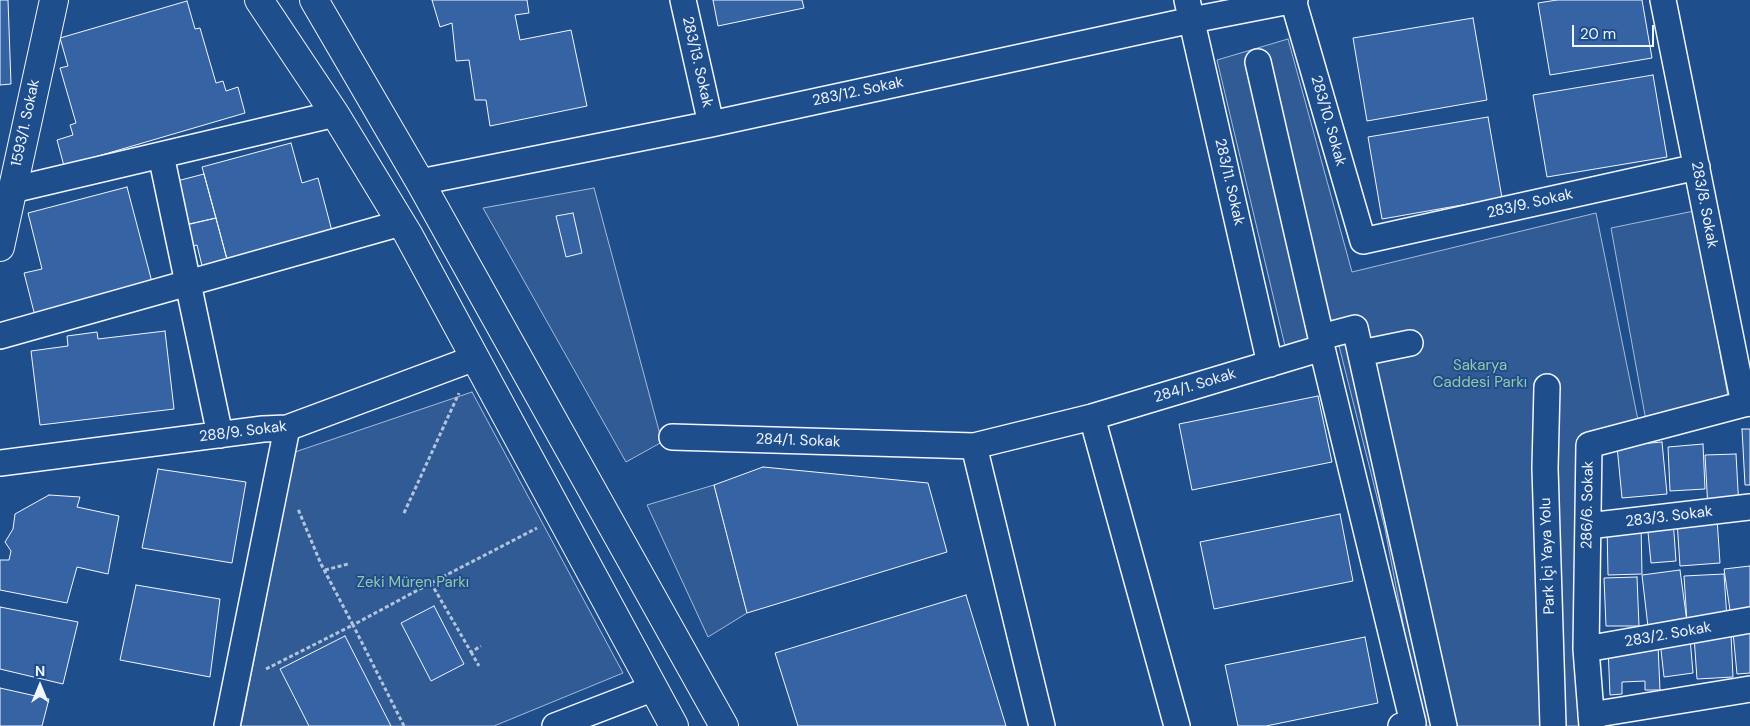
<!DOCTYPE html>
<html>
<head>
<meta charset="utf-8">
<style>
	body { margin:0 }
	#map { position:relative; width:1750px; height:726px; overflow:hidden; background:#1f4e8c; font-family:"DM Sans",sans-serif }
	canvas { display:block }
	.north { position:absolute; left:15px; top:661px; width:50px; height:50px; -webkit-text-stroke:4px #1f4e8c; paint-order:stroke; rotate:0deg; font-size:14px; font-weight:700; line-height:20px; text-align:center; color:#f2f6ff }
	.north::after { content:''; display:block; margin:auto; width:18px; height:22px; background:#f2f6ff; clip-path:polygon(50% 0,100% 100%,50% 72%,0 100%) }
	.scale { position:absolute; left:1572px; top:25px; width:82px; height:22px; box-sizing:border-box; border:2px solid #f2f6ff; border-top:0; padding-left:6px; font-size:15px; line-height:18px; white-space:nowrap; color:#f2f6ff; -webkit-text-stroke:4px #1f4e8c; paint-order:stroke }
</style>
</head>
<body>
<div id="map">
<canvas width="1750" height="726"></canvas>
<div class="north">N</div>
<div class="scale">20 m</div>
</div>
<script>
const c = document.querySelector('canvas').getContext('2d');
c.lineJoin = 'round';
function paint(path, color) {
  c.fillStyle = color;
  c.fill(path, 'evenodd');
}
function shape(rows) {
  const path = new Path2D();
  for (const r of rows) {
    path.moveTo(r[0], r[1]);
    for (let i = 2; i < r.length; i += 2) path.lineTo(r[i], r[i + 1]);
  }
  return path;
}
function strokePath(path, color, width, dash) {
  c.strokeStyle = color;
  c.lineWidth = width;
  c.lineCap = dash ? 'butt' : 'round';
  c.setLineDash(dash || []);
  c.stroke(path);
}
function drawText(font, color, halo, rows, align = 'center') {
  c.font = font + ' "DM Sans",sans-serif';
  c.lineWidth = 4;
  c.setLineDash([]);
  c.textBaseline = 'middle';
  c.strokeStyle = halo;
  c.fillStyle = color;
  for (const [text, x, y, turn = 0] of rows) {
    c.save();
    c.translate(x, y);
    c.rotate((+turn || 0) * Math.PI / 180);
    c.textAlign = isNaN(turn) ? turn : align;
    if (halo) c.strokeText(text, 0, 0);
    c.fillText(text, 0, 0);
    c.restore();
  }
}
const built = shape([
	[1288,39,1352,272,1596,213,1639,425,1589,445,1591,726,1419,726,1418,703,1385,529,1336,334,1285,346,1217,60,1288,39],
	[594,188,662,442,626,462,483,208,594,188],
	[1694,211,1729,402,1646,421,1611,228,1694,211],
	[472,392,623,673,494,726,241,726,295,452,472,392],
	[714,485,747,613,708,637,647,505,714,485]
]);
const building = shape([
	[0,0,8,0,11,84,0,85,0,0],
	[432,0,527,0,529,13,515,15,520,40,571,30,587,106,490,126,486,100,475,100,469,60,456,61,452,23,440,27,432,0],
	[713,0,802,0,804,8,718,26,713,0],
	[1557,0,1642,0,1652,58,1550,75,1538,3,1557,0],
	[187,1,195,29,200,28,216,83,223,81,226,91,238,87,245,113,64,166,57,140,73,135,70,125,76,123,60,68,68,66,60,38,187,1],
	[1473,18,1487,100,1367,121,1353,38,1473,18],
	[1653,75,1667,157,1547,177,1533,95,1653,75],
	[1488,117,1502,198,1382,219,1368,137,1488,117],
	[291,143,302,183,318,178,333,235,228,263,202,167,291,143],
	[204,174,216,218,189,224,177,181,204,174],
	[127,187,153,286,35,316,24,273,42,269,28,213,127,187],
	[573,213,582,253,566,257,556,216,573,213],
	[216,218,228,263,203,270,197,245,188,247,182,226,216,218],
	[165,331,174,409,40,425,31,351,68,346,67,336,97,332,98,339,165,331],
	[1318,396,1332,462,1192,490,1179,424,1318,396],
	[1742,429,1750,429,1750,485,1745,485,1742,429],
	[1662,442,1667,494,1622,498,1617,446,1662,442],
	[1703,444,1705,489,1670,491,1668,447,1703,444],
	[1736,454,1739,508,1708,509,1705,455,1736,454],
	[763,467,928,483,947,552,747,613,714,485,763,467],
	[158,469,246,482,232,563,142,548,158,469],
	[49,495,80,497,77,507,119,516,108,574,77,567,67,603,0,590,0,560,9,560,11,551,5,542,13,529,15,514,49,495],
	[1340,514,1353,581,1214,609,1200,542,1340,514],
	[1717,518,1720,563,1680,566,1677,521,1717,518],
	[1673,519,1676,561,1651,563,1647,522,1673,519],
	[1641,524,1642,574,1608,575,1607,525,1641,524],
	[1750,566,1750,614,1731,617,1724,569,1750,566],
	[1680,570,1687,622,1648,627,1642,575,1680,570],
	[1724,574,1727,619,1687,622,1684,576,1724,574],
	[1637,577,1639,626,1606,626,1604,578,1637,577],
	[136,585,220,599,210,677,120,660,136,585],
	[966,595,1006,726,798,726,775,653,966,595],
	[434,606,464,664,431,681,401,623,434,606],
	[0,607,78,622,63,684,0,669,0,607],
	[1750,631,1750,673,1737,674,1733,632,1750,631],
	[1731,634,1733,677,1697,679,1694,636,1731,634],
	[345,636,391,726,309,726,280,669,345,636],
	[1365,637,1378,703,1266,726,1238,726,1225,665,1365,637],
	[1690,638,1693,673,1664,677,1660,641,1690,638],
	[1658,645,1660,690,1645,690,1645,681,1622,682,1622,694,1610,695,1608,647,1658,645],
	[0,688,49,699,42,726,0,726,0,688]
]);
const path = shape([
	[404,513,459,393],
	[325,570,348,564],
	[431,583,537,528],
	[471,652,479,666],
	[266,669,353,625,321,564,298,509],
	[404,726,353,625,431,583,471,652,481,646]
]);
const street = shape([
	[683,0,711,124],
	[1187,0,1270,364],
	[1293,0,1363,241,1697,167],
	[1663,0,1744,404,1750,403],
	[1258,62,1321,337,1355,328,1444,726],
	[161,155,220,435],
	[420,182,711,124,1192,20,1295,0],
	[12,190,335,114],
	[0,336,401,223],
	[1361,353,1410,343],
	[1547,387,1545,468,1553,726],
	[1092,417,1177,726],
	[672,437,974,446,1092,417,1322,348,1413,723,1401,726],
	[974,446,1042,726],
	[0,463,263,429,287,428,475,358],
	[1588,526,1750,507],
	[1586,649,1750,620],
	[1591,715,1750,689],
	[227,726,287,428],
	[555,726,654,688],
	[1592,726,1586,649,1589,445,1744,404]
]);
const secondary = shape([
	[259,0,335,114,408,234,674,726],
	[314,0,420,182,724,726],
	[0,247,54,0]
]);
const streetNames = [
	["283/13. Sokak",697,62,77],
	["283/12. Sokak",858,92,-12],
	["283/10. Sokak",1328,121,74],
	["1593/1. Sokak",26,123,-78],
	["283/11. Sokak",1229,182,77],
	["283/9. Sokak",1530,204,-13],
	["283/8. Sokak",1704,205,79],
	["284/1. Sokak",1195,386,-17],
	["288/9. Sokak",243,432,-7],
	["284/1. Sokak",798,441,2],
	["286/6. Sokak",1588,505,-89],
	["283/3. Sokak",1669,517,-7],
	["Park İçi Yaya Yolu",1548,556,-92],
	["283/2. Sokak",1668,635,-10]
];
const parkNames = [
	["Sakarya",1480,366],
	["Caddesi Parkı",1480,383],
	["Zeki Müren Parkı",413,583]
];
paint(built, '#305b95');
strokePath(built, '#a8bbd7', 1);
paint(building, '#3563a3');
strokePath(building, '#f2f6ff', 1);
strokePath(street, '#f2f6ff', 28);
strokePath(secondary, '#f2f6ff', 30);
strokePath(path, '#b3c4dc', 3, [4, 2.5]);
strokePath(street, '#1f4e8c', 25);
strokePath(secondary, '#1f4e8c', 28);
drawText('15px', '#f2f6ff', '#1f4e8c', streetNames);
drawText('15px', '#97c8a6', '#1f4e8c', parkNames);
</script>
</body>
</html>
